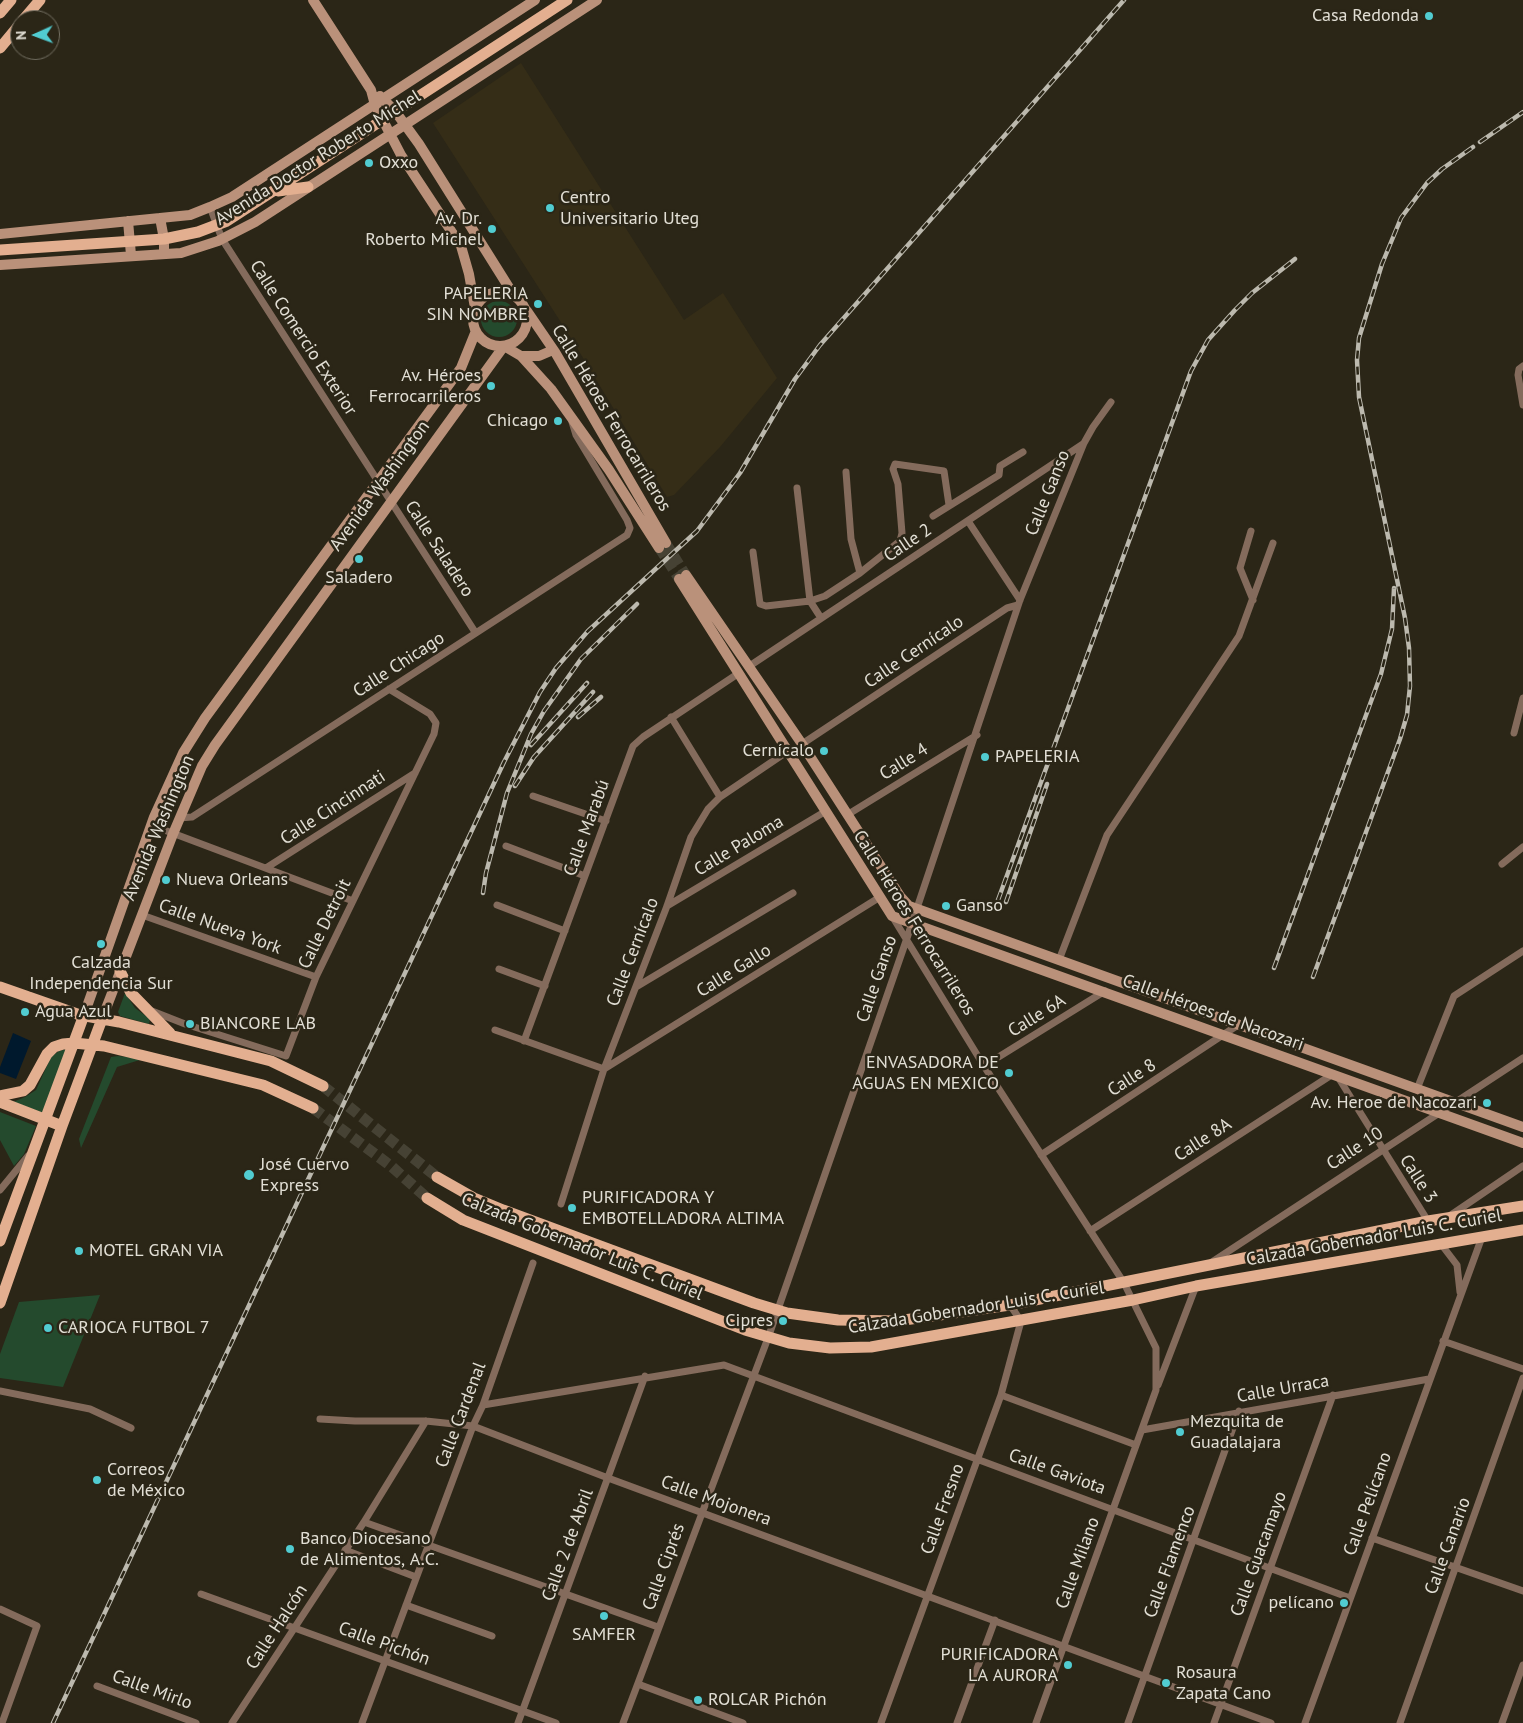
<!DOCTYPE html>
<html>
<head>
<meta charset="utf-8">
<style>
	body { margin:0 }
	#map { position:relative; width:1523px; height:1723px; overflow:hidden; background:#2b2617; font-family:"PT Sans",sans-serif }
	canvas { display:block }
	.north { position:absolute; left:10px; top:10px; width:50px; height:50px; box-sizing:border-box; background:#2b2617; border:1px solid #747063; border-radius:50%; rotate:268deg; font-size:14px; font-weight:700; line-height:20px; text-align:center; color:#e2dfd5 }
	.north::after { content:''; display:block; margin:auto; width:18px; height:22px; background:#51ccd1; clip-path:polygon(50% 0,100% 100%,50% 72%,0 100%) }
</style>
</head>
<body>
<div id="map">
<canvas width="1523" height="1723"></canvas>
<div class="north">N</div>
</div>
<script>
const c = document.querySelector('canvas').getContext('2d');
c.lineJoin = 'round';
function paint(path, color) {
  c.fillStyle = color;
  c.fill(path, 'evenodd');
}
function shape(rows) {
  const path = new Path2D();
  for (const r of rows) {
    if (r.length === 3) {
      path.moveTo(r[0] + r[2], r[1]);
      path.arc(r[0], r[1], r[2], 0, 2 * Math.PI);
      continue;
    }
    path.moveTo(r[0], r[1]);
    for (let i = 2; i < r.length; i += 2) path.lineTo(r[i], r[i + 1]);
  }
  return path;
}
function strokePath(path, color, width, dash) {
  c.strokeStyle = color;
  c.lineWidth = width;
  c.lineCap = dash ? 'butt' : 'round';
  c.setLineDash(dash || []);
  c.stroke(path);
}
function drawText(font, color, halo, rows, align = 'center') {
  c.font = font + ' "PT Sans",sans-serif';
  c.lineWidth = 5;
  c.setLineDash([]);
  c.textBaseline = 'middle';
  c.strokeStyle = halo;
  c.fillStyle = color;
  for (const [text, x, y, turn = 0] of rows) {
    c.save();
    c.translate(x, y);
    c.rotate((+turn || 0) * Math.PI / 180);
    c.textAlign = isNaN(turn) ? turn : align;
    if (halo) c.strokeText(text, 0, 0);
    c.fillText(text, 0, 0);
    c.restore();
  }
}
const built = shape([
	[521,63,684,320,723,293,777,378,720,447,674,495,667,497,571,338,433,123]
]);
const green = shape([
	[499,319,18],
	[125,993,135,1008,150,1019,149,1024,120,1016,118,1012],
	[67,1049,43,1113,13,1102,25,1097,36,1090,51,1057,59,1051],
	[118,1056,143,1059,117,1067,81,1148,79,1139,111,1057],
	[0,1112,36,1126,24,1154,14,1166,0,1140],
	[100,1295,63,1387,0,1378,0,1354,19,1302]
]);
const water = shape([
	[13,1033,31,1041,16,1079,0,1073,0,1067]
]);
const secondaryTunnel = shape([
	[666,543,686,575],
	[659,548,679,579]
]);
const primaryTunnel = shape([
	[323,1086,437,1177],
	[313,1108,391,1166,427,1198]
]);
const minor = shape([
	[210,207,222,239,475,632],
	[1523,366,1519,369,1518,375,1523,405],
	[846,472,851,539,860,573],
	[797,488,810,601,821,618],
	[933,516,999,475,1000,466,1023,452],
	[968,521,1020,600],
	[1251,531,1240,568,1253,600],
	[753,552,760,604,766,606,810,601,825,596,860,573,900,541,902,533,898,484,893,469,895,464,944,471,949,505],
	[748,667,1083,444],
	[671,717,720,797],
	[1514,733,1523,698],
	[802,744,1007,608,1018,605],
	[533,796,606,821],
	[847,815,977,735],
	[179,818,192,817,627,535,630,528,627,520,576,435,572,422],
	[151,825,353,901],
	[506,846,585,876],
	[1502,864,1523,847],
	[266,868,415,773],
	[497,905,565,931],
	[667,906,826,811],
	[142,915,316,977],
	[892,916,984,1066,1124,1283,1156,1348,1156,1390,1036,1723],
	[1059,960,1107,835,1239,636,1273,543],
	[499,969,545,986],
	[636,987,793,893],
	[152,1011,185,1024,286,1056,316,977,434,734,436,723,430,714,389,689],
	[495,1030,604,1069,880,897],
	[524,1041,633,746,643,737,739,673],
	[984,1066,1105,991],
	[1338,1077,1428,1221],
	[1417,1089,1454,996,1523,951],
	[1041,1155,1238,1025],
	[0,1190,28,1156],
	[561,1204,604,1069,667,906,691,837,708,809,720,797,788,751],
	[1451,1215,1523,1166],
	[1090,1231,1333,1074],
	[1441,1244,1457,1265,1460,1292],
	[1212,1262,1523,1058],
	[1443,1341,1523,1369],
	[1158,1385,1196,1286],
	[0,1391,90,1409,131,1428],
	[1001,1395,1136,1445],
	[483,1405,724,1365,1350,1598],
	[320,1419,355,1421,426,1421,473,1426,608,1478,1271,1723],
	[1142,1430,1429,1379],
	[364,1522,658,1627],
	[1372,1538,1523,1591],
	[345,1550,416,1577],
	[201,1594,556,1723],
	[406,1605,492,1636],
	[0,1609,37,1626,2,1723],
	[638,1684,743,1723],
	[97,1686,196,1723],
	[232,1723,364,1522,426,1421],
	[362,1723,473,1426,483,1405,533,1263],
	[518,1723,645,1376],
	[623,1723,768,1338,906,941,1020,600,1084,443,1093,427,1111,402],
	[881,1723,1001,1395,1021,1321,1010,1305],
	[957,1723,995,1620],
	[1128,1723,1239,1411],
	[1214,1723,1333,1395],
	[1305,1723,1482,1237],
	[1400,1723,1523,1378],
	[1502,1723,1523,1665]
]);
const secondary = shape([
	[313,0,371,90,375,105,401,155,461,246,469,274,475,308],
	[380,96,395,111,419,144,513,294],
	[160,218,164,239,164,254],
	[128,221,131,255],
	[0,234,190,215,210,207,232,197,535,0],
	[0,265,181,253,218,241,255,222,597,0],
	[500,319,27],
	[527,311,555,352,666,543],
	[521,356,539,356,553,350],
	[686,575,802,744,900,896,909,906,1523,1127],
	[679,579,892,916,1523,1143],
	[84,1015,154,817,183,753,205,718,461,368,476,331],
	[102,1019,173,834,202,766,215,745,504,346,521,356,551,389,609,470,659,548]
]);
const primary = shape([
	[0,13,11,0],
	[23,20,40,0],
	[0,48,20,24],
	[278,191,308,187],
	[0,250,164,239,198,232,227,221,567,0],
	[120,971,131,993,170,1033],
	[0,987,80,1015,119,1022,271,1061,323,1086],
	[0,1096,23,1091,30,1085,47,1054,54,1047,63,1044,74,1043,104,1046,263,1085,313,1108],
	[0,1102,62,1126],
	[437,1177,474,1198,503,1210,754,1303,787,1313,838,1320,897,1321,1010,1305,1428,1221,1523,1206],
	[427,1198,463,1220,745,1330,789,1343,830,1348,871,1347,1133,1300,1196,1286,1523,1230],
	[0,1241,84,1015],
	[0,1303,62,1126,102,1019]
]);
const rail = shape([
	[1480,142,1523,112],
	[578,717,601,697],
	[531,745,587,683],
	[515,786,534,757,593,692],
	[483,893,486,873,507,793,531,734,544,711,581,659,637,604],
	[998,900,1191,371,1208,340,1235,310,1252,293,1295,259],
	[1006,902,1047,784],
	[1274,968,1381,674,1392,629,1394,588],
	[1313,977,1400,739,1407,715,1410,686,1409,648,1405,618,1359,397,1357,360,1359,338,1382,264,1401,218,1427,183,1442,169,1473,147],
	[53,1723,504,762,540,692,556,668,588,631,697,531,740,473,795,379,820,345,1124,0]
]);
const markers = [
	[1429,16,5,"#51ccd1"],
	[369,163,5,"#51ccd1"],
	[550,208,5,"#51ccd1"],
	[492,229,5,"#51ccd1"],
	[538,304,5,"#51ccd1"],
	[491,386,5,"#51ccd1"],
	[558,421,5,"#51ccd1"],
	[359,559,5,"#51ccd1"],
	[824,751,5,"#51ccd1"],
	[985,757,5,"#51ccd1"],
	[166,880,5,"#51ccd1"],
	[946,906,5,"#51ccd1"],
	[101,944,5,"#51ccd1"],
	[25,1012,5,"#51ccd1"],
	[190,1024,5,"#51ccd1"],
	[1009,1073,5,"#51ccd1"],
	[1487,1103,5,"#51ccd1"],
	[249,1175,6,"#51ccd1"],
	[572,1208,5,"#51ccd1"],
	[79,1251,5,"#51ccd1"],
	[783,1321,5,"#51ccd1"],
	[48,1328,5,"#51ccd1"],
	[1180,1432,5,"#51ccd1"],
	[97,1480,5,"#51ccd1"],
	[290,1549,5,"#51ccd1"],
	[1344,1603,5,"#51ccd1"],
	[604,1616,5,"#51ccd1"],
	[1068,1665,5,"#51ccd1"],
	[1166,1683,5,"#51ccd1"],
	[698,1700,5,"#51ccd1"]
];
const poiNames = [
	["Casa Redonda",1419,16,"right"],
	["Oxxo",379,163],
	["Centro",560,198],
	["Universitario Uteg",560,219],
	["Av. Dr.",482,219,"right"],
	["Roberto Michel",482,240,"right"],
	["PAPELERIA",528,294,"right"],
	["SIN NOMBRE",528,315,"right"],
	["Av. Héroes",481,376,"right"],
	["Ferrocarrileros",481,397,"right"],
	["Chicago",548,421,"right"],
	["Saladero",359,578,"center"],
	["Cernícalo",814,751,"right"],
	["PAPELERIA",995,757],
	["Nueva Orleans",176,880],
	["Ganso",956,906],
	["Calzada",101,963,"center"],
	["Independencia Sur",101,984,"center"],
	["Agua Azul",35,1012],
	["BIANCORE LAB",200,1024],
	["ENVASADORA DE",999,1063,"right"],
	["AGUAS EN MEXICO",999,1084,"right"],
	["Av. Heroe de Nacozari",1477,1103,"right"],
	["José Cuervo",260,1165],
	["Express",260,1186],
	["PURIFICADORA Y",582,1198],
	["EMBOTELLADORA ALTIMA",582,1219],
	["MOTEL GRAN VIA",89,1251],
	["Cipres",773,1321,"right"],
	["CARIOCA FUTBOL 7",58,1328],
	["Mezquita de",1190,1422],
	["Guadalajara",1190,1443],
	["Correos",107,1470],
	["de México",107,1491],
	["Banco Diocesano",300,1539],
	["de Alimentos, A.C.",300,1560],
	["pelícano",1334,1603,"right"],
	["SAMFER",604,1635,"center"],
	["PURIFICADORA",1058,1655,"right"],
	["LA AURORA",1058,1676,"right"],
	["Rosaura",1176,1673],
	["Zapata Cano",1176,1694],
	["ROLCAR Pichón",708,1700]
];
const streetNames = [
	["Avenida Doctor Roberto Michel",318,158,-32],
	["Calle Comercio Exterior",303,338,57],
	["Calle Héroes Ferrocarrileros",611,418,59],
	["Avenida Washington",380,486,-54],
	["Calle Ganso",1048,493,-68],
	["Calle 2",908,543,-34],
	["Calle Saladero",439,549,57],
	["Calle Cernícalo",914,652,-34],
	["Calle Chicago",399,665,-33],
	["Calle 4",904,762,-32],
	["Calle Cincinnati",333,808,-33],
	["Avenida Washington",159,828,-67],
	["Calle Marabú",587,828,-70],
	["Calle Paloma",739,846,-31],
	["Calle Héroes Ferrocarrileros",914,923,58],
	["Calle Detroit",325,924,-64],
	["Calle Nueva York",220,927,20],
	["Calle Cernícalo",633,952,-69],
	["Calle Gallo",734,971,-32],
	["Calle Ganso",877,979,-71],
	["Calle Héroes de Nacozari",1213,1013,20],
	["Calle 6A",1037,1016,-32],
	["Calle 8",1132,1078,-33],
	["Calle 8A",1203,1140,-33],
	["Calle 10",1355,1149,-33],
	["Calle 3",1418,1179,57],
	["Calzada Gobernador Luis C. Curiel",1374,1238,-10],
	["Calzada Gobernador Luis C. Curiel",582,1247,22],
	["Calzada Gobernador Luis C. Curiel",976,1308,-9],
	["Calle Urraca",1283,1389,-10],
	["Calle Cardenal",461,1415,-69],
	["Calle Gaviota",1057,1472,20],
	["Calle Mojonera",716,1501,20],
	["Calle Pelícano",1368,1504,-70],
	["Calle Fresno",943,1509,-70],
	["Calle 2 de Abril",568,1545,-70],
	["Calle Canario",1448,1546,-70],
	["Calle Guacamayo",1259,1554,-70],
	["Calle Flamenco",1170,1562,-70],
	["Calle Milano",1078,1563,-70],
	["Calle Ciprés",664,1567,-70],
	["Calle Halcón",277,1627,-57],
	["Calle Pichón",384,1644,20],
	["Calle Mirlo",152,1690,20]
];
paint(built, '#352d17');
paint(green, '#244a2d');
paint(water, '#00192d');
strokePath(secondaryTunnel, '#464234', 10, [10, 5]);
strokePath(primaryTunnel, '#464234', 11, [11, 5.5]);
strokePath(minor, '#846b5c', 7);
strokePath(secondary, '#ba917a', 10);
strokePath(primary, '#e3af90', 11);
strokePath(rail, '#bcb9ae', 4.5);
strokePath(rail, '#2b2617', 2.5, [8]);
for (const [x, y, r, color] of markers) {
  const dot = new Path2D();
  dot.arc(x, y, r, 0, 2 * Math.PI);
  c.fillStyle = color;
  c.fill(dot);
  strokePath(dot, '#2b2617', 2);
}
drawText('18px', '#e2dfd5', '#2b2617', poiNames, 'left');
drawText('18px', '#e2dfd5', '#2b2617', streetNames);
</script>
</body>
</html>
